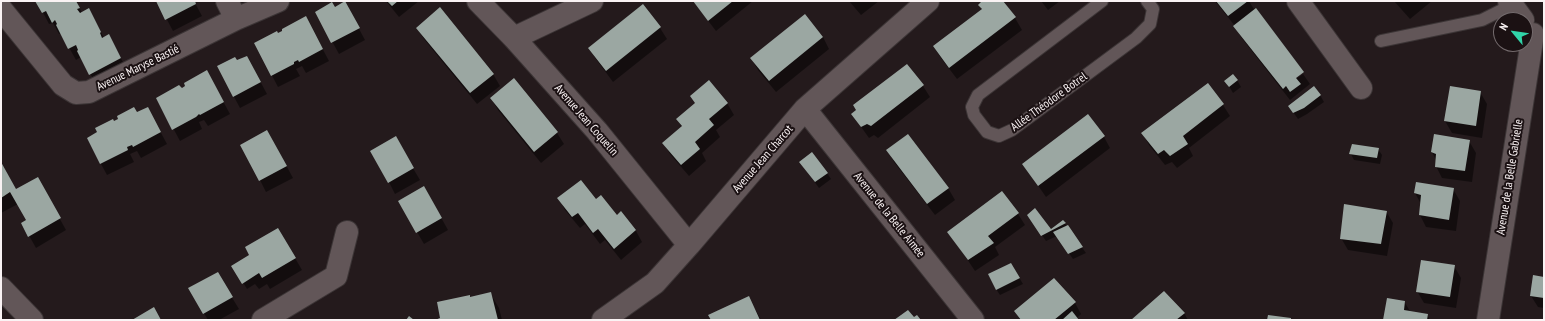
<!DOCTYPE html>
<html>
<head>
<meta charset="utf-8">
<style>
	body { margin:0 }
	#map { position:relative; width:1545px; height:321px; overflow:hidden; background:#241a1c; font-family:"PT Sans Narrow",sans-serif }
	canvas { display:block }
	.frame { position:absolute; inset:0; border:2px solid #faf3f4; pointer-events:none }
	.north { position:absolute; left:1493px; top:12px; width:40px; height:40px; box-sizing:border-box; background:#1b1113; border:1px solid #746b6d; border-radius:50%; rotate:299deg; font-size:11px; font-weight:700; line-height:16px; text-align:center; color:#faf3f4 }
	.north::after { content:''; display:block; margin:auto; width:14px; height:18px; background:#31d4a9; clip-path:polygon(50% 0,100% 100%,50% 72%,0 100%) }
</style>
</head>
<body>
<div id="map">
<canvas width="1545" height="321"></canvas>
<div class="frame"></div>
<div class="north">N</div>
</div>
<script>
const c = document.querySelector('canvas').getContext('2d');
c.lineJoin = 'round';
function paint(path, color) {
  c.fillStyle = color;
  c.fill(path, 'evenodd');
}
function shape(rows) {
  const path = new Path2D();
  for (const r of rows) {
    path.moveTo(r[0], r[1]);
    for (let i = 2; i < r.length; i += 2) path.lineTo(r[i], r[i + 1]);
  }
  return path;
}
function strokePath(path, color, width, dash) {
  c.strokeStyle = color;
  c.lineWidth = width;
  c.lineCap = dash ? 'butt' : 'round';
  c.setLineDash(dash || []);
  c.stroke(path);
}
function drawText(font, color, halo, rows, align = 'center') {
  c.font = font + ' "PT Sans Narrow",sans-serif';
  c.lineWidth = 4;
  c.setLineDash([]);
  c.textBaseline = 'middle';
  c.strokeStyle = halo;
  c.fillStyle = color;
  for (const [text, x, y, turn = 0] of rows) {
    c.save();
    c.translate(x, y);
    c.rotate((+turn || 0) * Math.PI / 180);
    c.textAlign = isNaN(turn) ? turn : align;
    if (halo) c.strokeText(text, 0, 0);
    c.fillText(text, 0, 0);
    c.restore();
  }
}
const shadow = shape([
	[37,1,76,1,82,13,95,21,104,38,115,47,127,70,97,86,81,57,76,60,61,33,59,34,53,23,49,24],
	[157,1,194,1,202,16,173,31],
	[386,1,419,1,399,17],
	[693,1,753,1,716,31],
	[849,1,879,1,861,15],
	[984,1,1002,1,1015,18,1022,30,957,79,941,58,934,47,982,10,979,5],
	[1041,1,1060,1,1048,10],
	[1215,1,1249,1,1295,78,1296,79,1303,74,1310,84,1290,100,1241,37,1235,26],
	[1394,1,1432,1,1410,19],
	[642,5,660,28,667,39,613,82,596,59,589,48],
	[335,8,351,14,365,40,339,54,316,12],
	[805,15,823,37,829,49,776,92,758,70,751,58],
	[417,28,493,74,500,86,477,104,424,39],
	[312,29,329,61,306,73,302,66,296,69,300,76,278,87,255,43],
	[236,61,253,68,267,94,240,108,218,67],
	[907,65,923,86,930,97,878,138,874,135,869,138,852,114],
	[514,79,557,133,564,144,541,163,498,110,491,98],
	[1237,80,1241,87,1233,93,1226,81],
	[213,83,230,114,208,126,204,120,199,122,202,129,180,141,157,98,192,109],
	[1207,85,1223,105,1230,116,1189,148,1193,156,1177,168,1172,162,1165,165,1149,145,1143,134],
	[1451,87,1480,92,1487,104,1482,138,1452,133,1445,121],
	[1320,95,1324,102,1307,114,1298,119,1293,112],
	[691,96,727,103,734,115,716,130,720,137,702,153,706,161,689,176,670,154,664,143,682,127,677,119,696,104],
	[137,113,154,120,167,144,141,158,137,151,130,154,134,162,107,175,101,164,113,122],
	[1104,137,1110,148,1046,197,1023,164],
	[395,138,420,180,395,194,389,182],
	[1469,141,1476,153,1472,182,1442,178,1436,166,1436,160,1432,152],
	[274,143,293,178,266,192,260,180],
	[1378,149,1382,155,1380,164,1354,160,1351,154],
	[888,150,948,188,955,200,935,215,894,162],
	[800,162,827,173,831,179,819,188],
	[1,163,16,190,37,178,66,230,36,248,22,223,27,220,18,204,1,213],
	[424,187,448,230,424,244,399,201],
	[1453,189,1460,201,1456,231,1426,227,1420,215,1421,204,1415,193],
	[559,198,596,201,616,216,621,212,636,231,642,242,621,260,605,240,600,244,585,224,580,228,565,210],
	[1386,211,1393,223,1387,256,1348,250,1341,238],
	[1018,214,1025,225,995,247,999,255,975,271,949,232],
	[1032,221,1051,230,1063,221,1086,253,1073,259,1057,236,1046,241],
	[278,229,302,270,270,289,267,284,259,289,255,284,247,289,233,266,251,255],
	[1011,264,1023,284,1000,295,996,289],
	[1454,266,1461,278,1456,308,1424,303,1417,291],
	[217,273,239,309,219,320,208,320,189,288],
	[1544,278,1544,308,1538,307,1531,296],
	[490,293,499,308,502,320,437,320,470,299],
	[749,298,761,320,711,320,712,320],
	[1404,301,1411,313,1427,315,1430,320,1384,320],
	[1075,303,1081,314,1077,318,1078,320,1020,320,1016,312],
	[1184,313,1188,320,1133,320]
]);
const building = shape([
	[35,1,76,1,80,8,77,9,80,13,89,8,101,32,100,33,102,38,109,34,121,58,89,75,77,51,78,50,76,45,68,49,56,25,57,24,55,20,52,23,46,11,42,13],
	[156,1,195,1,196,4,165,20],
	[345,1,360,28,331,43,315,12,332,2,335,7],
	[387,1,398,1,392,6],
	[693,1,733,1,708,21],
	[982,1,1003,1,1016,17,949,68,933,46,982,9,978,5],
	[1216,1,1248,1,1228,16],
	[643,4,661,27,606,71,588,48],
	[440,7,494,74,470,93,416,28],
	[1256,8,1304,72,1296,78,1301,84,1290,92,1286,86,1283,89,1233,26],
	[805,14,823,37,769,81,750,58],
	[306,16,323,49,299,62,298,60,294,62,294,64,271,76,254,43,277,31,278,33,282,31,282,29],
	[247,56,261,82,233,97,217,66,235,57,237,60],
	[907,64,924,85,871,126,867,124,861,127,851,114,856,110,853,105],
	[207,70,224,102,200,115,199,114,196,117,172,130,156,98,179,85,182,88,185,86,184,83],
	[1233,74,1238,80,1229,87,1224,81],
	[514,78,558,132,534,152,490,98],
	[709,80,728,103,709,119,714,125,695,142,700,149,681,165,662,143,682,126,676,119,695,103,690,96],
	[1208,83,1224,104,1183,136,1188,144,1170,156,1164,150,1158,154,1141,133],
	[1314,86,1321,95,1304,108,1293,113,1288,106],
	[1450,86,1481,91,1476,126,1444,121],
	[134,107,137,112,148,107,161,132,133,147,132,145,127,147,128,150,100,164,87,138,97,132,95,128,113,119,114,121,118,119,117,116],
	[1088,114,1105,136,1038,186,1022,164],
	[267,130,287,166,259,181,240,145],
	[908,134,949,188,927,204,886,150],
	[1434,134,1470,140,1465,171,1435,167,1436,154,1431,152],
	[396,136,414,168,388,183,370,151],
	[1352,144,1379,148,1377,158,1349,154],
	[812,152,828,173,815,182,799,162],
	[1,162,16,189,38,177,61,218,28,237,21,223,26,220,10,192,1,198],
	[581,180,596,199,601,195,617,215,621,211,636,230,614,249,598,229,593,233,578,213,572,217,557,198],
	[1416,182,1454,188,1449,220,1419,215,1421,195,1414,193],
	[424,186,442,218,416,233,398,201],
	[1002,191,1019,213,988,236,994,243,968,260,947,232],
	[1344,204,1387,211,1381,244,1340,239],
	[1035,208,1051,229,1063,220,1066,223,1041,236,1027,215],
	[1068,225,1083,247,1068,254,1053,232],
	[278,228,296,258,262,278,259,273,242,284,231,266,249,255,245,247],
	[1421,260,1455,265,1450,297,1416,292],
	[1011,263,1020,278,996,290,988,274],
	[218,272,233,297,203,314,188,288],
	[1533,275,1544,277,1544,298,1530,296],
	[1054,278,1076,302,1054,320,1021,320,1014,311],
	[1164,291,1185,313,1176,320,1131,320],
	[491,292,498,320,435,320,440,318,437,302,470,295,470,297],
	[749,296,760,320,711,320,708,315],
	[1387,298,1405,301,1404,310,1428,314,1427,320,1383,320],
	[154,307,161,320,132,320],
	[908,310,914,317,917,315,921,320,894,320],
	[1072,311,1079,320,1062,320],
	[1268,315,1291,318,1291,320,1267,320],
	[409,316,414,320,406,320]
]);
const service = shape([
	[1102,1,978,95,972,107,974,115,987,132,999,136,1012,130,1136,38,1150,24,1153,9,1147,1],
	[1381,41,1482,20,1512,5]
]);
const minor = shape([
	[227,1,236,19],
	[478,1,514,38,597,131,689,245],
	[1298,1,1361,88],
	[1509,1,1523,20],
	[1,9,63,85,76,93,89,92,236,19,278,1],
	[514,38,592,1],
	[805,109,973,320],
	[1,288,32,320],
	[263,320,336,276,347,232],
	[603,320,655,283,689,245,805,109,928,1],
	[1488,320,1533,34]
]);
const streetNames = [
	["Avenue Maryse Bastié",138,68,-26],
	["Allée Théodore Botrel",1049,102,-36],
	["Avenue Jean Coquelin",586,120,49],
	["Avenue Jean Charcot",763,159,-49],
	["Avenue de la Belle Gabrielle",1510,177,-81],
	["Avenue de la Belle Aimée",889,215,51]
];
paint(shadow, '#0007');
paint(building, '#9ba7a2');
strokePath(service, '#3c3536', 14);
strokePath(minor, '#3c3536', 24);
strokePath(service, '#625658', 12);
strokePath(minor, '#625658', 22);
drawText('12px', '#faf3f4', '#1b1113', streetNames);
</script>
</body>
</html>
